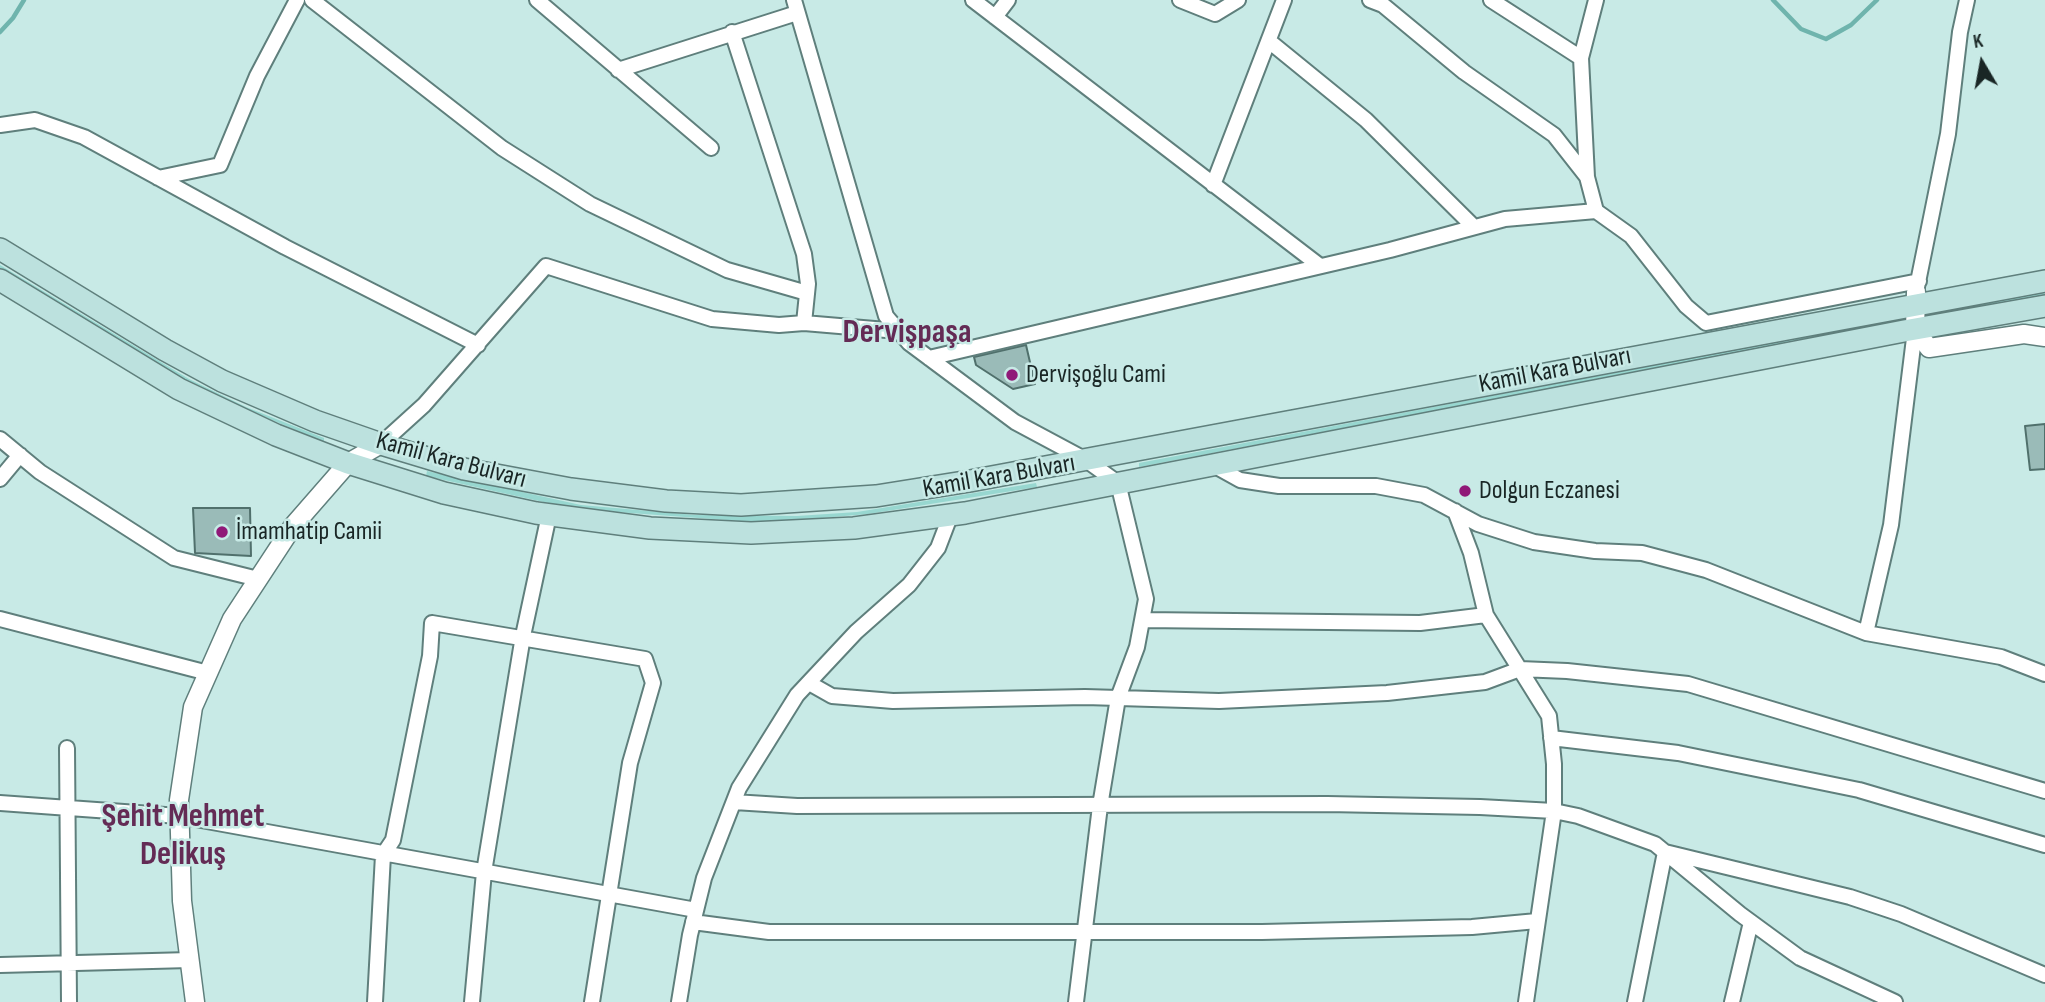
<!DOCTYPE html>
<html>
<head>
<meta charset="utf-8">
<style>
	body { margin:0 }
	#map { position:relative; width:2045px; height:1002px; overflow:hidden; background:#c8eae6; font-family:"Sofia Sans Condensed",sans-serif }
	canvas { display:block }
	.north { position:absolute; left:1947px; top:28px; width:70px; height:70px; -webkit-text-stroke:5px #c8eae6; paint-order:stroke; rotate:350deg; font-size:19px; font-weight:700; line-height:28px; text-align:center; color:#192625 }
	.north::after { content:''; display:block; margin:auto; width:24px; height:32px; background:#192625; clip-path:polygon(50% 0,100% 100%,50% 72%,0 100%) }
</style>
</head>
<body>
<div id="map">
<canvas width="2045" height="1002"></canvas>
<div class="north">K</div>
</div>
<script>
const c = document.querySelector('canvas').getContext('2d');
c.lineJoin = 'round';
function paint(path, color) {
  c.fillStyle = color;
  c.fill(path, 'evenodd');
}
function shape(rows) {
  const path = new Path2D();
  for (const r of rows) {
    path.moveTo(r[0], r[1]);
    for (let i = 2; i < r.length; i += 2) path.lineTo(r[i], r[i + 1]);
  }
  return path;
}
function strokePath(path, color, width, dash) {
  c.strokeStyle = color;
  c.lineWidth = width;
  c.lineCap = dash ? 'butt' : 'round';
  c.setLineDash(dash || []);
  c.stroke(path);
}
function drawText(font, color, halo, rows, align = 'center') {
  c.font = font + ' "Sofia Sans Condensed",sans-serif';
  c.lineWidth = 5;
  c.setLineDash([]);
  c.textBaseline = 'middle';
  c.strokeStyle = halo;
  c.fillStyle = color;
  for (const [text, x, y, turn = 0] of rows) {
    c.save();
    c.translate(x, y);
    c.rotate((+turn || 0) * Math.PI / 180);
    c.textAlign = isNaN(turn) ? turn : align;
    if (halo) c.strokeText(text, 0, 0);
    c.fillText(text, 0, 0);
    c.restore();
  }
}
const green = shape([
	[0,265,189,379,246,407,324,438,324,442,201,390,0,269],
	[2045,291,2045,296,1950,314,1949,309],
	[1881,322,1882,325,1139,467,1139,463],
	[427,471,581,505,695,515,797,516,857,512,1036,483,1037,487,868,514,786,521,740,521,575,509,426,476]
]);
const stream = shape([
	[1773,0,1801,29,1826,39,1851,25,1877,0],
	[0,32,13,18,24,0]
]);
const building = shape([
	[1026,345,1035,384,1013,389,976,365,974,357,1026,345],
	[2045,424,2045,469,2030,470,2025,426,2045,424],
	[193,508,250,508,251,556,195,553,193,508]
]);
const minor = shape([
	[312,0,502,148,590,204,727,270,807,293],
	[537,0,711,148],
	[794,0,886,316,909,343,1015,422,1086,460,1118,483,1146,599,1137,647,1118,698,1100,806,1076,1002],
	[973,0,1320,266],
	[1180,0,1215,14,1238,0],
	[1370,0,1383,5,1464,72,1554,135,1587,177],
	[1491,0,1581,58],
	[1596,0,1581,58,1587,177,1596,211],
	[995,17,1008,0],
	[732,32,804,254,808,284,804,323],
	[1269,41,1366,120,1474,227],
	[618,70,797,13],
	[0,125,35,120,84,137,285,247,478,345],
	[158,178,220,165,257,76,297,0],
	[1213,185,1284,0],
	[1917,287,1948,134,1960,32,1967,0],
	[929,358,1390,250,1505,219,1596,211,1631,236,1686,306,1706,323,1919,281],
	[0,439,40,472,174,558,258,579],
	[381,444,424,405,546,266,712,319,779,325,804,323,898,331],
	[1213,465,1240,480,1279,486,1376,486,1424,495,1478,524,1534,542,1595,551,1642,553,1706,570,1866,633,2001,657,2045,674],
	[0,479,20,455],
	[1455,511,1471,553,1486,615,1549,716,1554,764,1554,811,1526,1002],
	[0,619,208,673],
	[1142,620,1420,623,1486,615],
	[1866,633,1891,525,1915,330],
	[809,683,832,696,893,701,1085,697,1219,701,1387,693,1485,682,1520,669,1567,671,1688,684,2045,791],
	[1551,738,1678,753,1859,790,2045,845],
	[67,748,69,1002],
	[734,802,797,806,1327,804,1480,807,1554,811,1578,816,1655,844,1740,914,1800,958,1895,1002],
	[0,803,179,816,696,910],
	[693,922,769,932,1262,932,1472,927,1537,921],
	[0,965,190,960],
	[375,1002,383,855,393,840,430,656,432,623,645,659,653,683,630,763,592,1002],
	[472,1002,484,872,523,636,549,515],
	[679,1002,690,935,704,878,739,788,797,695,856,632,909,585,938,548,951,514],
	[1635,1002,1665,852,1850,897,1901,914,2045,975],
	[1732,1002,1751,922]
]);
const tertiary = shape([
	[1916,292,1915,330,1929,348,2024,334,2045,337],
	[195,1002,182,901,179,800,193,707,232,619,293,526,348,463,381,444]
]);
const secondary = shape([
	[0,249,165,350,222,381,315,421,381,444,464,469,571,489,666,501,741,505,876,496,970,481,2045,281],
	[0,280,179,389,276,435,348,463,444,493,536,513,650,528,751,533,854,528,965,513,1904,331,2045,306]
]);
const markers = [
	[1012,375,7,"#901978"],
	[1465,491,7,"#901978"],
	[222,532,7,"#901978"]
];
const streetNames = [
	["Kamil Kara Bulvarı",1555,371,-11],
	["Kamil Kara Bulvarı",451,461,15],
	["Kamil Kara Bulvarı",999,477,-10]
];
const poiNames = [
	["Dervişoğlu Cami",1026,375],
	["Dolgun Eczanesi",1479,491],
	["İmamhatip Camii",236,532]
];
const districtNames = [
	["Dervişpaşa",907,334],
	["Şehit Mehmet",183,818],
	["Delikuş",183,856]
];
paint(green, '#98d7d0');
strokePath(stream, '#6fb4ad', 4.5);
paint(building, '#9abbb8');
strokePath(building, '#50706c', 2);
strokePath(minor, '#5f7f7c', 18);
strokePath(tertiary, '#5f7f7c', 21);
strokePath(secondary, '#5f7f7c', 24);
strokePath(minor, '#fff', 14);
strokePath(tertiary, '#fff', 18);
strokePath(secondary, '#bce1de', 21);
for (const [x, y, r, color] of markers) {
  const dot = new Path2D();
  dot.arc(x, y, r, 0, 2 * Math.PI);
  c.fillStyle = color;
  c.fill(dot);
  strokePath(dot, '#c8eae6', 2.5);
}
drawText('26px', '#192625', '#c8eae6', streetNames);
drawText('26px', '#192625', '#c8eae6', poiNames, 'left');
drawText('bold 33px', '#642b55', '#c8eae6', districtNames);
</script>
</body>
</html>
